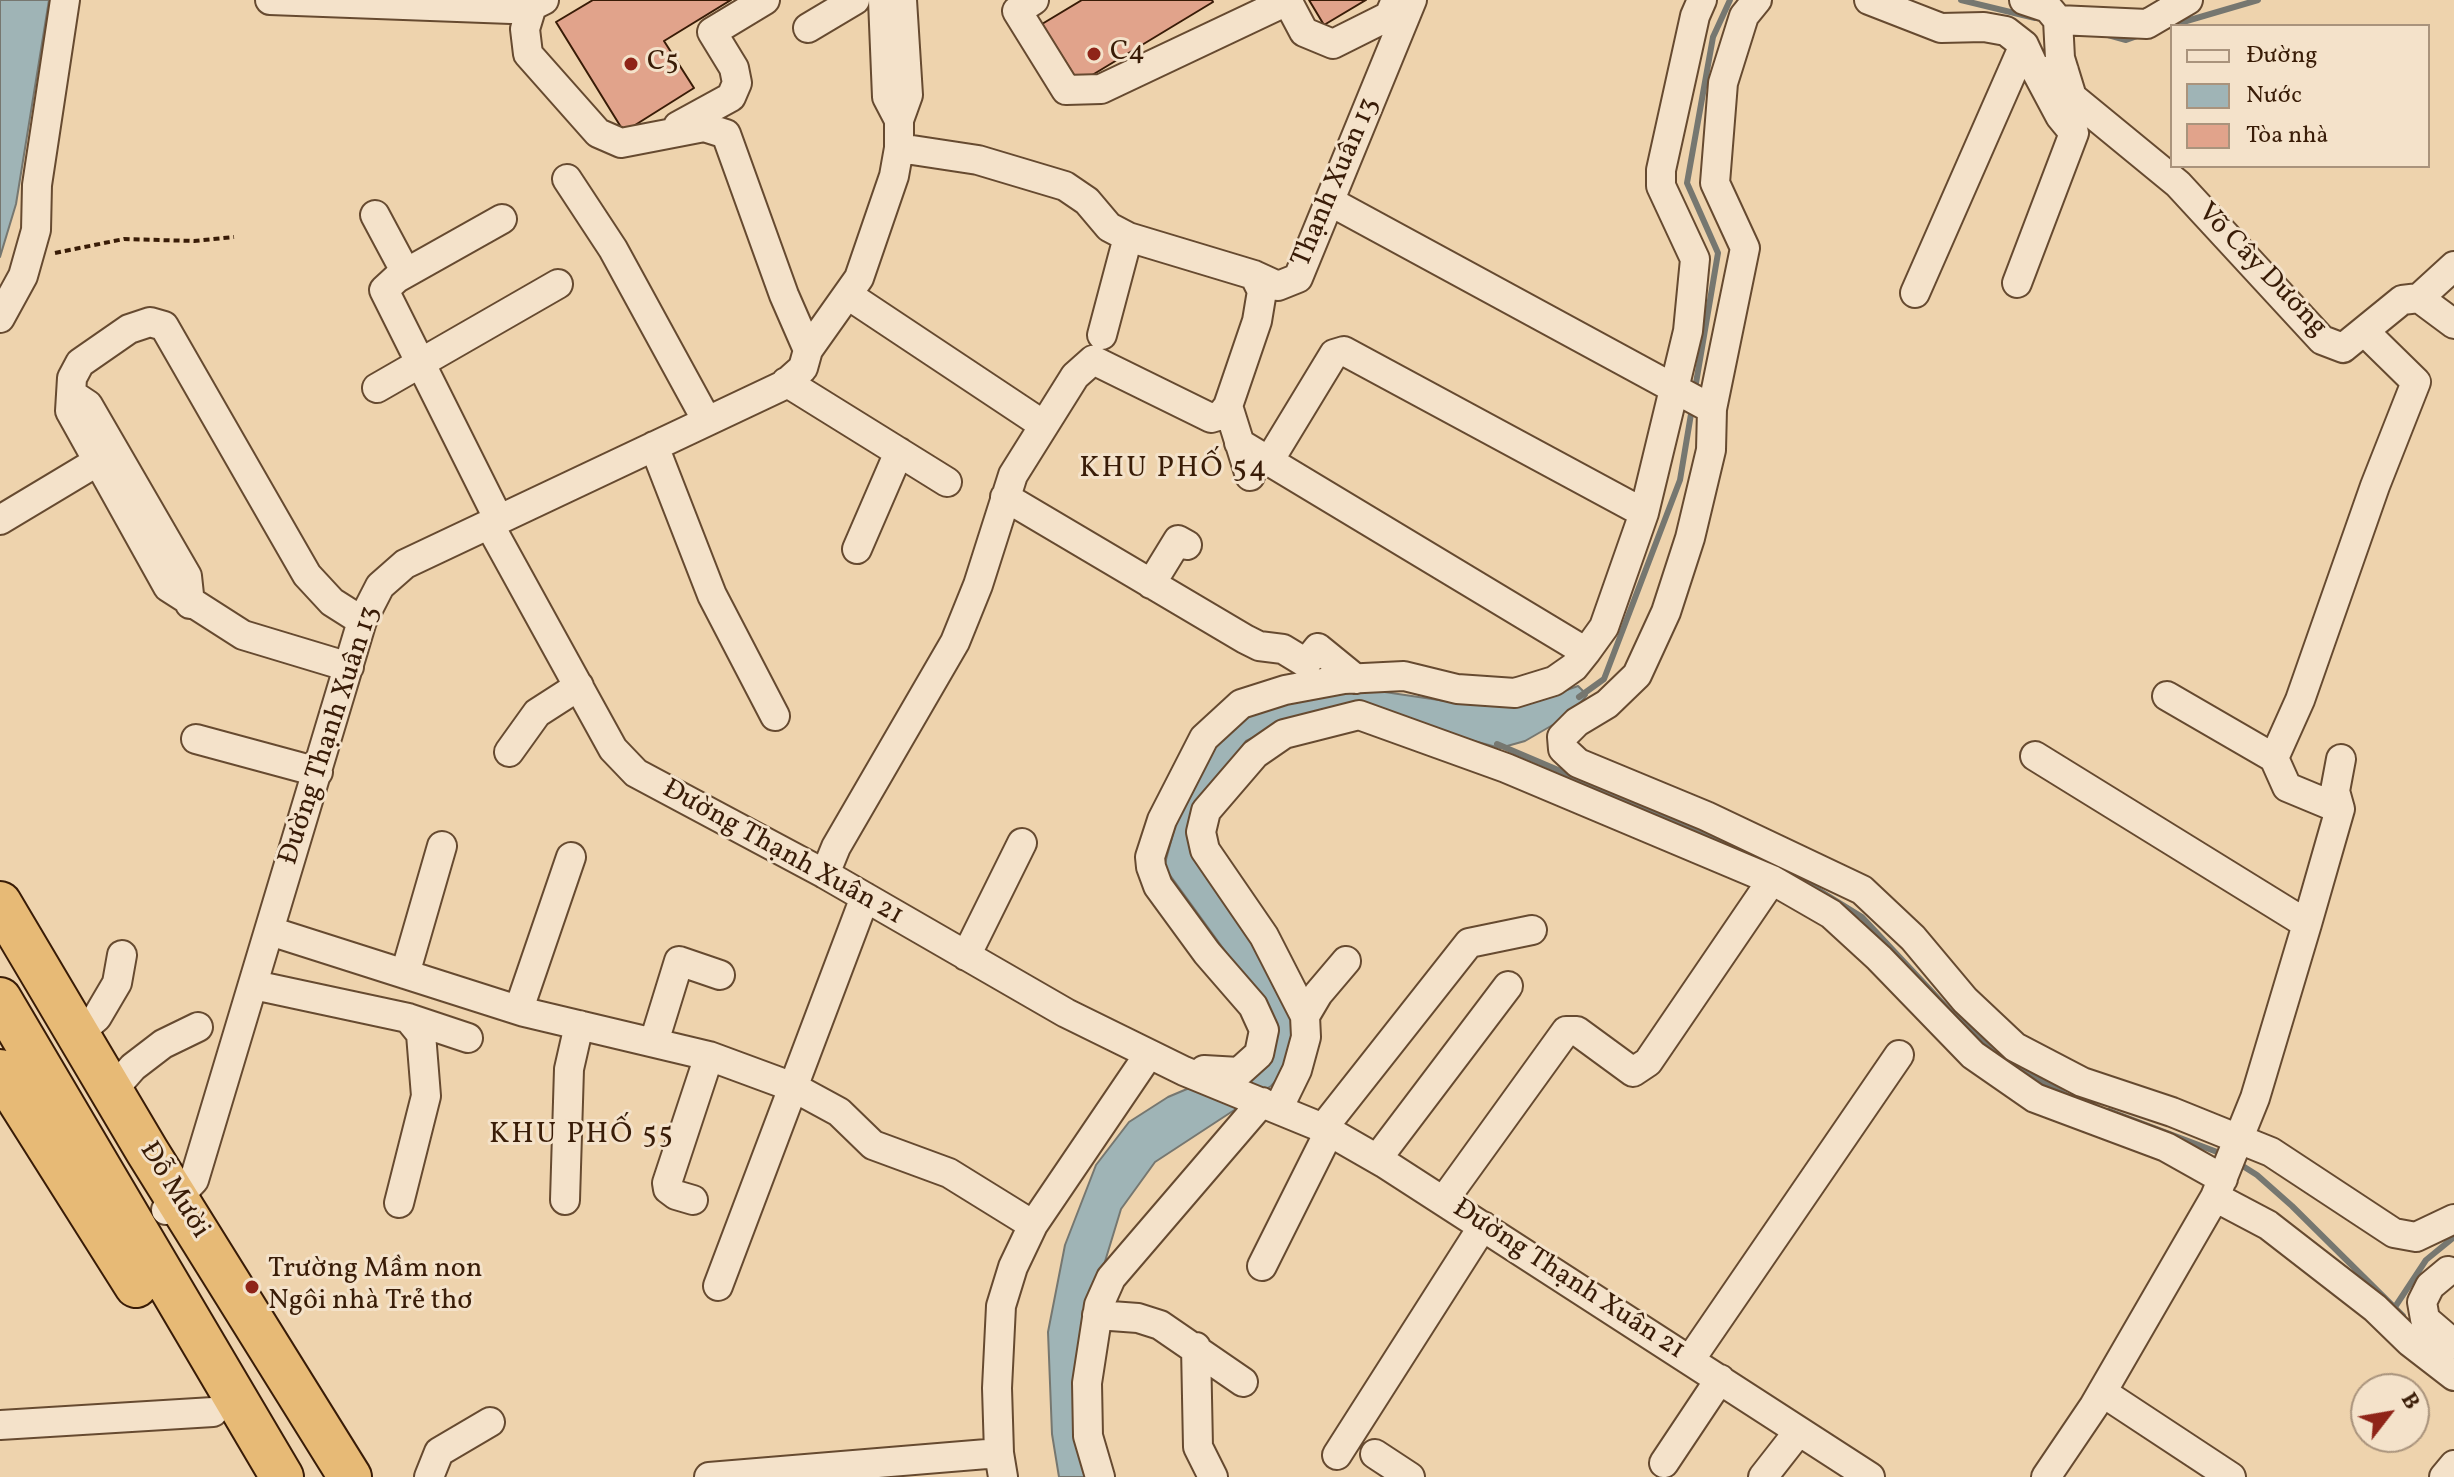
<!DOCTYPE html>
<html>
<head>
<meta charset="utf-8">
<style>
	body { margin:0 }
	#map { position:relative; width:2454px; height:1477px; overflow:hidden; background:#eed3ad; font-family:Vollkorn,serif }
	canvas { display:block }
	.legend { position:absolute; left:2170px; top:24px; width:260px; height:144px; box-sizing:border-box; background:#f4e2ca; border:2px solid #a9937c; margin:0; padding:10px 14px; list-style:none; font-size:24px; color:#391c07 }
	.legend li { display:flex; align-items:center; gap:16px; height:40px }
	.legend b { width:40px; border:2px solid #a9937c }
	.north { position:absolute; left:2350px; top:1373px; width:80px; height:80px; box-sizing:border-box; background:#f4e2ca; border:2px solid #a9937c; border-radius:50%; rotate:59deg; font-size:22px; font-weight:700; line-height:32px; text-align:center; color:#391c07 }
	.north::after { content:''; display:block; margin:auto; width:28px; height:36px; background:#8f2418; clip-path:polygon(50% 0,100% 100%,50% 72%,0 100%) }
</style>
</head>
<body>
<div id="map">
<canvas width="2454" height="1477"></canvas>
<ul class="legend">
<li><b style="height:10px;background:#f4e2ca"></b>Đường</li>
<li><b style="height:22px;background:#9fb4b6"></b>Nước</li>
<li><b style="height:22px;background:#e1a38b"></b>Tòa nhà</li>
</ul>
<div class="north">B</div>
</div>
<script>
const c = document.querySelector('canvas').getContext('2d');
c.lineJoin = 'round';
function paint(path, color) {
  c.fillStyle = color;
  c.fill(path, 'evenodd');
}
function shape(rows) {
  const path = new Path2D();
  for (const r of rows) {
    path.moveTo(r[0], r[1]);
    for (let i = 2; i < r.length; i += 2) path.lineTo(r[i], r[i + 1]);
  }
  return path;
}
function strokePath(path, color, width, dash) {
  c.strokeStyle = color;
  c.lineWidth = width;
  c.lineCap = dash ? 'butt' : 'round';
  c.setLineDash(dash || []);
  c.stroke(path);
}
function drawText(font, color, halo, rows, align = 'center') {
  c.font = font + ' Vollkorn,serif';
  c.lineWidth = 6;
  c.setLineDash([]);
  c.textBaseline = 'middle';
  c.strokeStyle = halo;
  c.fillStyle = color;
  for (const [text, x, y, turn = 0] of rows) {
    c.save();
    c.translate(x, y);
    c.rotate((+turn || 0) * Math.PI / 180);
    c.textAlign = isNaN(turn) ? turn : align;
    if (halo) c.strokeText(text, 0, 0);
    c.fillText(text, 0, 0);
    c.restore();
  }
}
const water = shape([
	[0,0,49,0,16,204,0,257,0,0],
	[1578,686,1587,695,1570,715,1525,741,1500,748,1380,716,1280,725,1246,741,1199,805,1257,948,1297,1018,1285,1071,1271,1086,1155,1162,1121,1209,1096,1291,1099,1477,1059,1477,1052,1434,1048,1332,1065,1245,1096,1165,1129,1122,1168,1097,1258,1059,1241,973,1164,867,1186,786,1222,737,1253,712,1299,695,1378,691,1459,703,1524,705,1578,686]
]);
const stream = shape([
	[1961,0,2035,18],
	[2166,27,2258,0],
	[2108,35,2126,40,2140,35],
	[1695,389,1718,253,1687,183,1713,37,1730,0],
	[1579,697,1604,679,1680,480,1692,408],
	[1497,744,1737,846],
	[1783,868,1862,917,1949,1010,1995,1054,2068,1096],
	[2109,1111,2225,1155],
	[2238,1163,2257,1175,2292,1206,2403,1316],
	[2395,1307,2426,1260,2454,1237]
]);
const building = shape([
	[593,0,731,0,664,41,694,88,624,132,556,22,593,0],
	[1082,0,1212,0,1213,2,1079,83,1042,24,1082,0],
	[1309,0,1366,0,1324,25,1309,0]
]);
const path = shape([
	[55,253,124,239,194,241,234,237]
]);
const minor = shape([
	[270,0,511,9,532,6],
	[544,0,532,6,525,29,528,54,598,133,621,143,704,127,726,134,784,295,808,350],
	[883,0,887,97,899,120],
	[1034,0,1017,11,1066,90,1101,89,1287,1],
	[1287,0,1304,32,1333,44,1389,16,1396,0],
	[1757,0,1744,16,1723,83,1715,183,1745,248,1712,409,1711,450,1690,538,1666,612,1637,675,1607,704,1577,722,1562,737,1563,749,1578,763,1706,816,1862,890,1913,938,1965,1000,2015,1047,2082,1082,2172,1112,2271,1152,2394,1233,2416,1237,2454,1219],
	[1869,0,1941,28,1984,27,2006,31,2024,45],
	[2024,0,2048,8,2058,20],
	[2058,20,2060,58,2072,97,2178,184,2322,340,2343,348,2402,300,2419,298,2454,324],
	[2058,20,2147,24,2188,0],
	[808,28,855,0],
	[678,126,731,97,737,83,734,68,712,32,765,0],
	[899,148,978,160,1065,186,1087,201,1109,227,1128,237,1254,275,1278,286,1298,278,1412,0],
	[567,179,613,249,707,421],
	[1331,202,1712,409],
	[375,215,406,273],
	[2017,283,2074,133,2060,116,2036,71],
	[1915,293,2024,45,2036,71,2064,71],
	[848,295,1042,424],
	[2419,298,2454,266],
	[0,318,23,276,36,230,37,185,65,0],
	[1102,335,1128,237],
	[786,382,947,482],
	[377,388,558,284],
	[73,395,88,405,187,576,190,604],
	[654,446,712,595,775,716],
	[1269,461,1334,354,1344,351,1644,513],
	[1250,476,1228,406,1257,321,1262,291,1254,275],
	[1005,497,1245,639,1259,646,1283,649,1306,663,1318,648,1356,679],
	[0,520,110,454],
	[499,520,384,290,397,278,502,219],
	[489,524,613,749,636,773,825,874,1066,1013,1184,1071,1323,1128,1384,1163,1870,1477],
	[857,549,899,452],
	[1151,584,1178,540,1187,545],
	[1586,652,1604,627,1644,513,1688,331,1695,259,1661,186,1661,170,1695,16,1702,0],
	[349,667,243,635,168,587,70,411,72,378,80,363,129,329,150,322,164,326,307,575,332,602,362,621],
	[2167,696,2274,758],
	[196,739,318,772],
	[509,752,537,713,579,686],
	[2035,756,2307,924],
	[2340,809,2287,787,2274,758,2300,700,2375,486,2416,382,2366,333],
	[571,857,521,1003,524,1012,709,1056,793,1087,839,1112,873,1145,949,1173,1033,1225],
	[825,874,836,847,955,642,978,585,1013,475,1075,376,1093,360,1211,418,1221,415,1228,406],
	[270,931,524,1012],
	[966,956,1022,843],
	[405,974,442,846],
	[254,985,408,1018,468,1038],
	[1305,1016,1264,936,1205,850,1201,832,1206,811,1255,754,1284,734,1359,715,1506,768,1772,880,1831,914,1879,958,1973,1055,2035,1098,2166,1147,2223,1179],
	[79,1033,97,1017,117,983,122,955],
	[654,1042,679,961,720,975],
	[1204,1070,1239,1072,1259,1054,1264,1030,1253,1006,1207,953,1158,886,1151,867,1150,857,1162,820,1204,738,1241,704,1285,690,1344,679,1404,676,1457,689,1515,693,1554,681,1574,667,1586,652,1239,443],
	[112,1091,133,1067,163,1044,198,1027],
	[1278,1109,1297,1070,1306,1037,1305,1016,1318,994,1346,961],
	[1323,1128,1469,943,1532,930],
	[1377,1159,1508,986],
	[2215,1197,2268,1225,2375,1308,2410,1342,2454,1376],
	[565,1200,569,1069,579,1025],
	[693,1200,676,1195,668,1189,667,1183,709,1056],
	[1444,1200,1566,1031,1577,1031,1633,1072,1648,1062,1772,880],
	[399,1203,426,1096,421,1034,408,1018],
	[166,1210,194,1180,362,621,380,586,405,564,784,385,803,368,808,350,859,278,894,176,899,148,899,120,908,95,902,0],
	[1262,1266,1329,1132],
	[2448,1271,2430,1286,2422,1302,2425,1319,2454,1344],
	[718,1286,865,897],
	[1097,1315,1138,1318,1160,1325,1243,1382],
	[1196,1347,1198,1447,1213,1477],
	[1690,1360,1899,1055],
	[2102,1392,2231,1477],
	[0,1425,213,1412],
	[1375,1454,1410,1477],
	[1337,1455,1483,1226],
	[1664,1463,1720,1379],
	[429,1477,439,1452,490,1422],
	[709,1477,999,1453],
	[1003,1477,999,1453,997,1388,1001,1306,1013,1267,1033,1225,1149,1054],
	[1100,1477,1088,1436,1087,1383,1099,1305,1111,1278,1262,1102],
	[1763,1477,1799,1431],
	[2046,1477,2094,1406,2215,1197,2255,1098,2307,924,2340,809,2335,791,2341,759],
	[2444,1477,2454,1465]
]);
const highway = shape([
	[0,903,147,1151,350,1477],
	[0,999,282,1477],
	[0,1071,136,1286]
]);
const markers = [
	[1094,54,8,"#8f2418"],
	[631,64,8,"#8f2418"],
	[252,1287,8,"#8f2418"]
];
const poiNames = [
	["C4",1110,54],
	["C5",647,64],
	["Trường Mầm non",268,1271],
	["Ngôi nhà Trẻ thơ",268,1303]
];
const streetNames = [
	["Thạnh Xuân 13",1337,183,-67],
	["Võ Cây Dương",2261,271,46],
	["Đường Thạnh Xuân 13",331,736,-72],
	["Đường Thạnh Xuân 21",782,854,29],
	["Đỗ Mười",173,1191,58],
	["Đường Thạnh Xuân 21",1568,1281,33]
];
const neighbourhoodNames = [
	["KHU PHỐ 54",1174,470],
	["KHU PHỐ 55",582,1136]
];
paint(water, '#9fb4b6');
strokePath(water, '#767770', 2);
strokePath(stream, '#767770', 6);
paint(building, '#e1a38b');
strokePath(building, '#391c07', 2);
strokePath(minor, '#664a30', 32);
strokePath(highway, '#391c07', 46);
strokePath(path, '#391c07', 4, [6, 4]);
strokePath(minor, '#f4e2ca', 28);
strokePath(highway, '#e7ba76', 42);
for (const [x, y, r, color] of markers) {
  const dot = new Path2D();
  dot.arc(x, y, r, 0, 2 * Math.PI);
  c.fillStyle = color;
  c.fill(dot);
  strokePath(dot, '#f4e2ca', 3);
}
drawText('28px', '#391c07', '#f4e2ca', poiNames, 'left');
drawText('28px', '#391c07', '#f4e2ca', streetNames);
c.letterSpacing = '2px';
drawText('30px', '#391c07', '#f4e2ca', neighbourhoodNames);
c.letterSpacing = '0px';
</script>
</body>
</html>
